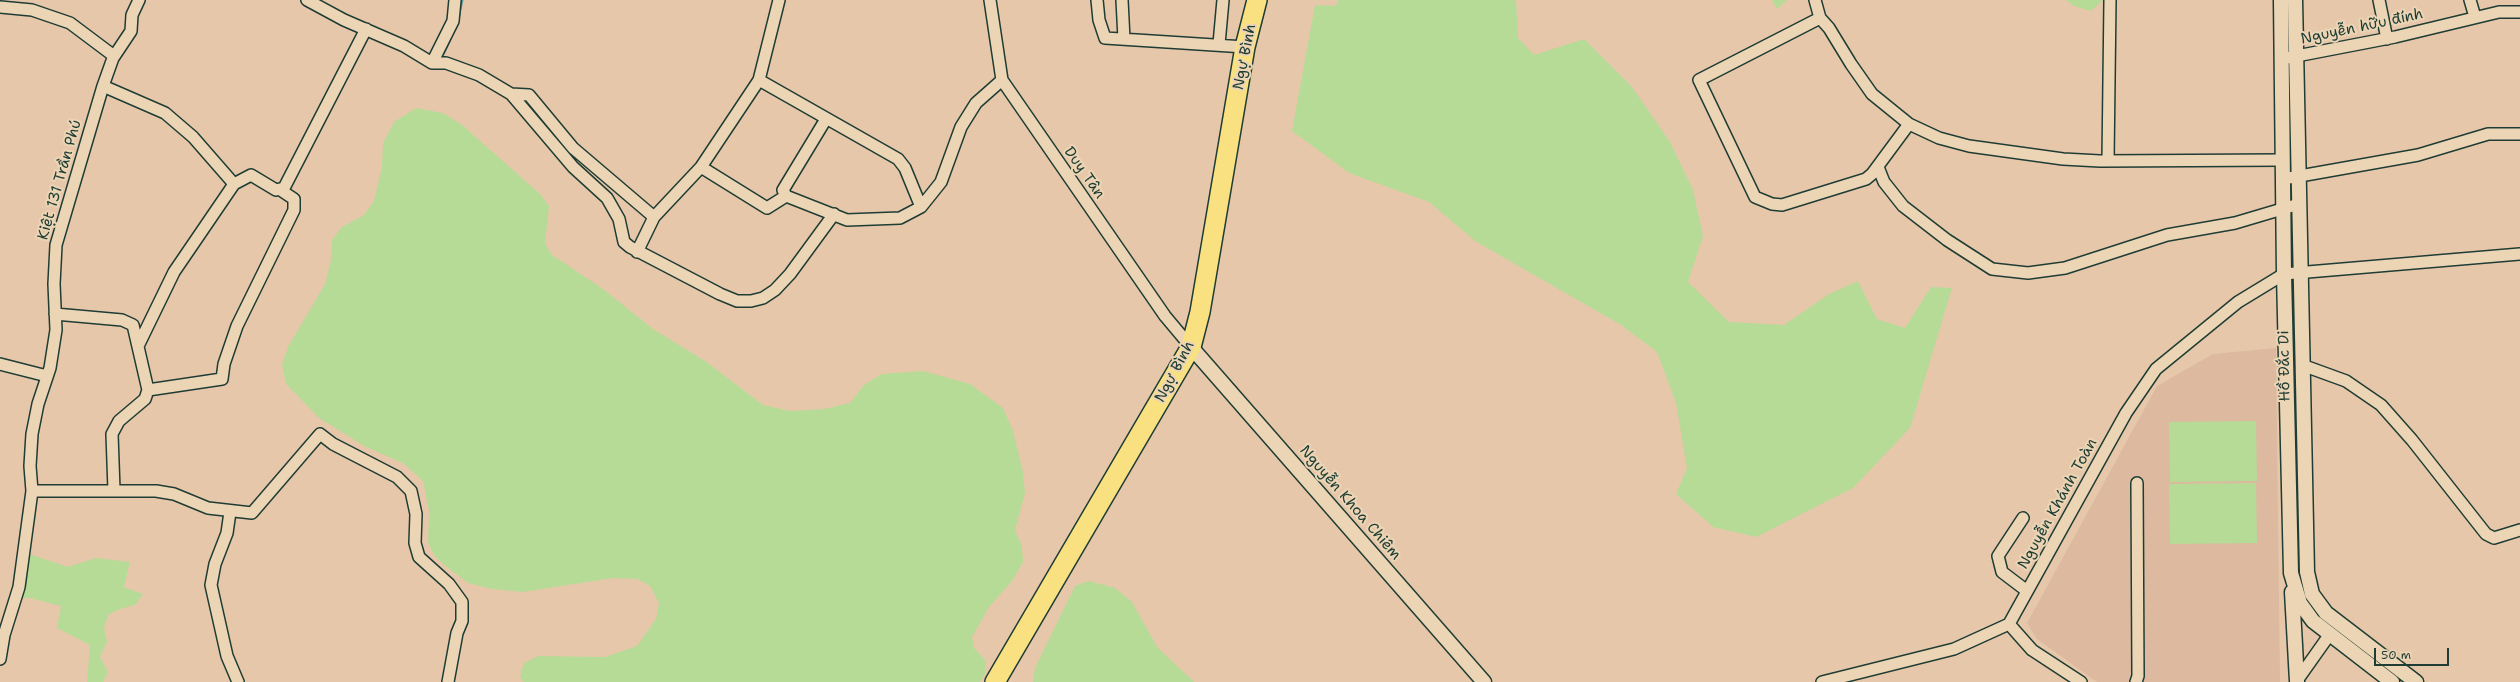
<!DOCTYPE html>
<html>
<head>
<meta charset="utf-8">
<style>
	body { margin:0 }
	#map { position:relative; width:2520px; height:682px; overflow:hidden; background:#e7c7aa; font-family:"Shantell Sans",sans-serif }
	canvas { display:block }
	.scale { position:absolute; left:2374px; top:648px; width:75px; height:18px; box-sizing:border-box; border:2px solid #1f3d34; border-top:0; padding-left:5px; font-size:12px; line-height:14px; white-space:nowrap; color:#1f3d34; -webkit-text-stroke:3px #ecd5b5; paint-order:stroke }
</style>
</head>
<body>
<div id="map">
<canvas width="2520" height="682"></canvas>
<div class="scale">50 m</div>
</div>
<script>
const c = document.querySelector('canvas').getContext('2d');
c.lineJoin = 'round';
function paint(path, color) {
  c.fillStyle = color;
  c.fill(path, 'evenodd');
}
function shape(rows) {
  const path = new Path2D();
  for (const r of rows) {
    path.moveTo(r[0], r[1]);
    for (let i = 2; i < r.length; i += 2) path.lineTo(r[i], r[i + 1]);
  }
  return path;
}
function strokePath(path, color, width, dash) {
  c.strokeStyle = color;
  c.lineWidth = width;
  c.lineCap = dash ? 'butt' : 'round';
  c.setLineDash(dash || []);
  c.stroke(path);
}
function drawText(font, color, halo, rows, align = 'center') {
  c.font = font + ' "Shantell Sans",sans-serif';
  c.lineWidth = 4;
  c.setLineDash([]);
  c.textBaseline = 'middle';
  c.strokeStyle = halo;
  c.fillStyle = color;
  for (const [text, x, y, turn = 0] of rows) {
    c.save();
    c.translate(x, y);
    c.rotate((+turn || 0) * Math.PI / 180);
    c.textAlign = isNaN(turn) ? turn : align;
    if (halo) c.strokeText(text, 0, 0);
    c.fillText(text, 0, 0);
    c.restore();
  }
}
const built = shape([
	[2276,348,2280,682,2097,682,2037,639,2027,623,2157,386,2213,354]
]);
const green = shape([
	[1338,0,1516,0,1518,38,1534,55,1584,39,1632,87,1670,142,1693,190,1703,236,1688,282,1729,322,1784,325,1829,294,1858,281,1877,319,1905,328,1931,287,1952,288,1910,428,1853,488,1756,537,1713,527,1676,494,1687,468,1676,403,1657,352,1621,325,1475,241,1429,202,1349,173,1292,131,1315,5,1336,6],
	[1772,0,1787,0,1777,9],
	[2066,0,2103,0,2091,11,2074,6],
	[416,108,443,113,462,125,540,194,549,206,545,243,552,255,603,289,653,329,708,363,763,405,790,411,824,409,850,403,864,385,882,374,923,371,970,384,1003,408,1013,431,1023,472,1025,493,1015,530,1022,546,1023,562,1012,581,989,607,972,637,974,648,986,661,985,674,980,682,523,682,520,676,524,663,538,656,605,657,637,646,656,619,659,603,650,586,637,579,613,578,523,592,492,589,468,583,443,564,434,555,428,542,429,511,423,481,403,463,366,447,319,418,286,384,282,365,288,347,325,284,331,260,332,240,342,227,364,215,374,201,382,167,383,143,394,122],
	[2256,421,2257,481,2170,482,2169,422],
	[2256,483,2257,543,2170,544,2169,484],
	[29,554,68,567,96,558,130,562,124,587,143,594,135,605,120,609,108,615,104,628,107,641,100,657,108,672,103,682,87,682,90,645,57,628,61,606,30,598,20,598],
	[1089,581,1115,588,1132,602,1157,647,1194,682,1033,682,1035,668,1075,586]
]);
const stream = shape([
	[458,19,462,0],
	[443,54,450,39]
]);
const minor = shape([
	[307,0,344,20,404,46,432,63,446,63,479,75,511,94,573,167,607,198,619,219,624,242,630,247,720,294,737,301,751,301,763,298,775,290,790,274,834,214],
	[990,0,1002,80,1165,316,1191,347],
	[1097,0,1099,20,1105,38,1245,47],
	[1122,0,1124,39],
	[1815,0,1820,18,1829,28,1851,64,1872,94,1909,124,1939,138,1969,146,2063,159,2100,161,2282,160],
	[2379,0,2387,39],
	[2470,0,2475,17],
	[0,7,32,10,70,23,114,56],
	[1820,18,1699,80,1755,197,1772,204,1782,205,1866,179,1872,174,1909,124],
	[1219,44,1223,0],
	[434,59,453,21,455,0],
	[2281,59,2395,37,2499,12,2520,12],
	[759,80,898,159,905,168,921,207],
	[103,86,165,113,193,137,234,184,174,272,139,344],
	[511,94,529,95,573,148,654,217],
	[826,119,783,190,786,196,847,220,900,218,921,207,941,182,961,127,976,103,1002,80],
	[2108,161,2110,0],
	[701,167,767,208,786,196],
	[1878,167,1884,182,1903,206,1947,240,1992,269,2028,273,2065,268,2167,235,2235,223,2299,204],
	[2283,179,2418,155,2488,134,2520,134],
	[234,184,251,175,276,190,284,188,366,29],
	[637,252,654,217,701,167,759,80,779,0],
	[55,314,122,320,133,325,148,390,145,399,119,421,112,434,114,490],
	[0,364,47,376],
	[2302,365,2346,381,2381,405,2412,440,2486,534,2494,538,2520,530],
	[148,390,222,379,224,364,237,326,294,210,294,199,282,191],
	[32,491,156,491,174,494,208,508,252,513,320,434,333,444,397,477,411,491,416,514,415,543,419,557,449,584,462,602,462,621,457,633,448,682],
	[230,512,227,533,215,564,211,585,227,656,238,682],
	[2023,518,1998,556,2002,572,2027,591],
	[2009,624,2032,650,2081,682],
	[0,659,4,635,19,587,32,491,30,466,32,434,38,404,50,368,56,330,54,284,56,245,103,86,113,58,131,31,132,15,139,0],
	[1822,682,1954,649,2009,624,2126,413,2156,369,2238,302,2284,274,2520,254],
	[2136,682,2138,676,2137,483],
	[2296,682,2330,634]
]);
const tertiary = shape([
	[2281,0,2284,274,2291,573,2300,603,2313,621,2392,682],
	[2295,0,2307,572,2312,594,2326,613,2416,682],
	[1191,347,1484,682],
	[2292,592,2297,681]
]);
const trunk = shape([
	[995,682,1191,347,1200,312,1245,47,1257,0]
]);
const streetNames = [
	["Nguyễn hữu đính",2362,27,-12],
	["Ngự Bình",1245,57,-79],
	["Duy Tân",1084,173,55],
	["Kiệt 131 Trần Phú",60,180,-74],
	["Hồ Đắc Di",2285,366,-91],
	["Ngự Bình",1175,372,-62],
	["Nguyễn Khoa Chiêm",1350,503,49],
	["Nguyễn Khánh Toàn",2058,504,-61]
];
paint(built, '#dcb99f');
paint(green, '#b6db96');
strokePath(stream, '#5d96a0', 3);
strokePath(minor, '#1f3d34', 14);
strokePath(tertiary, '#1f3d34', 17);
strokePath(trunk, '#1f3d34', 22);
strokePath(minor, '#ecd5b5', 11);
strokePath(tertiary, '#ecd5b5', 14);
strokePath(trunk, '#f9e181', 19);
drawText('15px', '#1f3d34', '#ecd5b5', streetNames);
</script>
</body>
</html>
